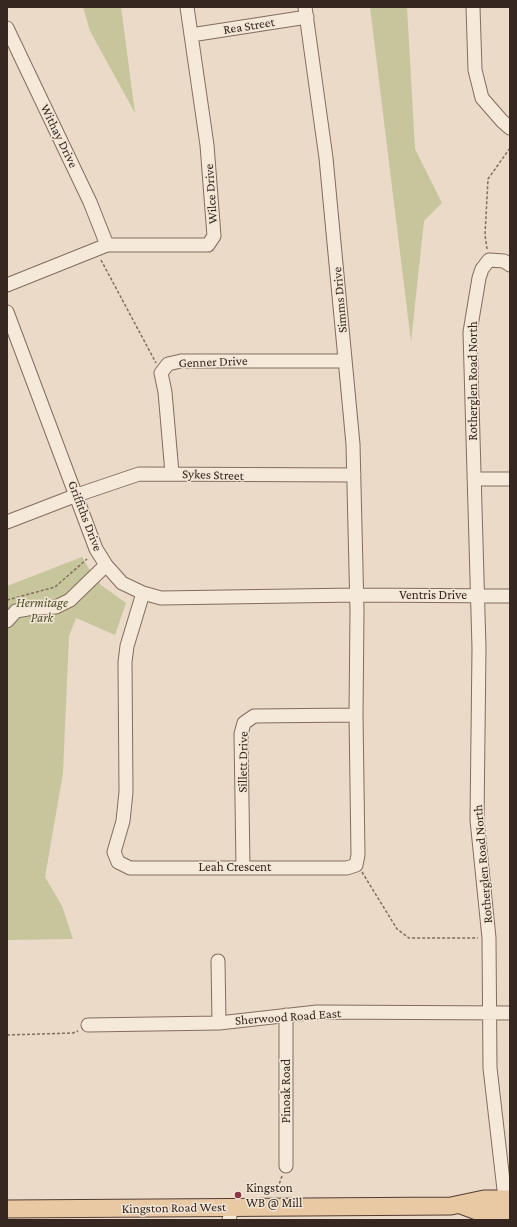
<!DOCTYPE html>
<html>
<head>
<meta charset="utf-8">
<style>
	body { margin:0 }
	#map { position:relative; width:517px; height:1227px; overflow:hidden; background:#eadac7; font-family:"Crimson Pro",serif }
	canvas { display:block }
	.frame { position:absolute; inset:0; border:8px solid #362721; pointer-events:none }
</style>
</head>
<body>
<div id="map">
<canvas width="517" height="1227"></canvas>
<div class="frame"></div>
</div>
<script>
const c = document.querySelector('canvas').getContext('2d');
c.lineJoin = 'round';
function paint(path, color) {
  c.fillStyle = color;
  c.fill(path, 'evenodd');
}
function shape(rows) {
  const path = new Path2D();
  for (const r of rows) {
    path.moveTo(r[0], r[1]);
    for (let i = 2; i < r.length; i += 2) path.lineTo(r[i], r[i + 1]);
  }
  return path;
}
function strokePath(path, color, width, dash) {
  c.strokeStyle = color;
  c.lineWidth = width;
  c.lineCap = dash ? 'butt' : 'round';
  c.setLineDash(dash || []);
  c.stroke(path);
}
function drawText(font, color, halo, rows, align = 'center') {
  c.font = font + ' "Crimson Pro",serif';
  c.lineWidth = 3;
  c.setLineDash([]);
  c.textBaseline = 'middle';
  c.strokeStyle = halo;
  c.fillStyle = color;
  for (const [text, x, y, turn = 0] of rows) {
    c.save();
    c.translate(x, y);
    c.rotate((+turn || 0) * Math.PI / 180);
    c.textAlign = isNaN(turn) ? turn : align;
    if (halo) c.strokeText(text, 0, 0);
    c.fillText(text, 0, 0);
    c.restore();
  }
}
const green = shape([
	[83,7,121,7,135,113,90,31],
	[370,7,407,7,415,149,442,203,424,221,411,342],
	[82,557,89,569,101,585,126,603,115,635,76,618,69,636,63,773,45,877,62,906,73,939,7,940,7,586]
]);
const path = shape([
	[487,249,485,235,488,179,510,148],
	[101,260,156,363],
	[7,600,55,587,87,559],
	[362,872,397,929,409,938,478,938],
	[7,1035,73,1033,78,1031],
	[276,1193,282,1176]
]);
const minor = shape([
	[473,7,475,70,482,98,502,121,510,128],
	[7,28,90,202,107,245],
	[191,35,307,17],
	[7,285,107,245,208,245,214,236,207,145,187,7],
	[7,312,96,549,106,565,122,583,143,593,161,598,356,595,510,596],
	[172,473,165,392,161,373,168,364,181,361,345,361],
	[474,479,510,479],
	[7,522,77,495,139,474,354,475],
	[143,593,127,646,125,662,126,792,123,821,114,852,118,862,130,868,347,868,356,865,358,855,356,715,357,611,353,444,326,158,305,7],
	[7,621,16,611,33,608,56,607,70,600,106,565],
	[243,867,241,734,244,723,254,716,356,715],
	[218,961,219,1023],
	[286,1015,286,1166],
	[88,1025,219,1023,317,1012,510,1013],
	[506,1207,490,1068,489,938,477,820,479,648,470,332,479,278,482,269,489,260,504,261,510,265],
	[229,1220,232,1207]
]);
const major = shape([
	[461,1205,485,1214,510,1214],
	[7,1209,451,1206,484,1199,510,1199]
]);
const markers = [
	[238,1195,4,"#8d3544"]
];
const streetNames = [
	["Rea Street",249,26,-9],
	["Withay Drive",59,136,64],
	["Wilce Drive",211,194,-94],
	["Simms Drive",340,300,-95],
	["Genner Drive",213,362,-2],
	["Rotherglen Road North",473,381,-90],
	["Sykes Street",213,475,2],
	["Griffiths Drive",85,516,69],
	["Ventris Drive",433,595],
	["Sillett Drive",243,762,-89],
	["Rotherglen Road North",483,864,-95],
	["Leah Crescent",235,867],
	["Sherwood Road East",288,1017,-4],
	["Pinoak Road",286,1091,-90],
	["Kingston Road West",174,1208,-1]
];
const parkNames = [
	["Hermitage",42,603],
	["Park",42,618]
];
const poiNames = [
	["Kingston",246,1188],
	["WB @ Mill",246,1203]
];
paint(green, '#c7c59c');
strokePath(minor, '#846c5e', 15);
strokePath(major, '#523c32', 19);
strokePath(path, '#846c5e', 1.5, [3, 2]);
strokePath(minor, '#f5e9da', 13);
strokePath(major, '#e9c8a4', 17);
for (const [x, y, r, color] of markers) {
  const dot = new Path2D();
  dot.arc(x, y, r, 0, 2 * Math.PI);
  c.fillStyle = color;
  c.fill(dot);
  strokePath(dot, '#f2e6d6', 1.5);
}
drawText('13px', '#362721', '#f2e6d6', streetNames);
drawText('italic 13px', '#4d5029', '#f2e6d6', parkNames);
drawText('13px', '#362721', '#f2e6d6', poiNames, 'left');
</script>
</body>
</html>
